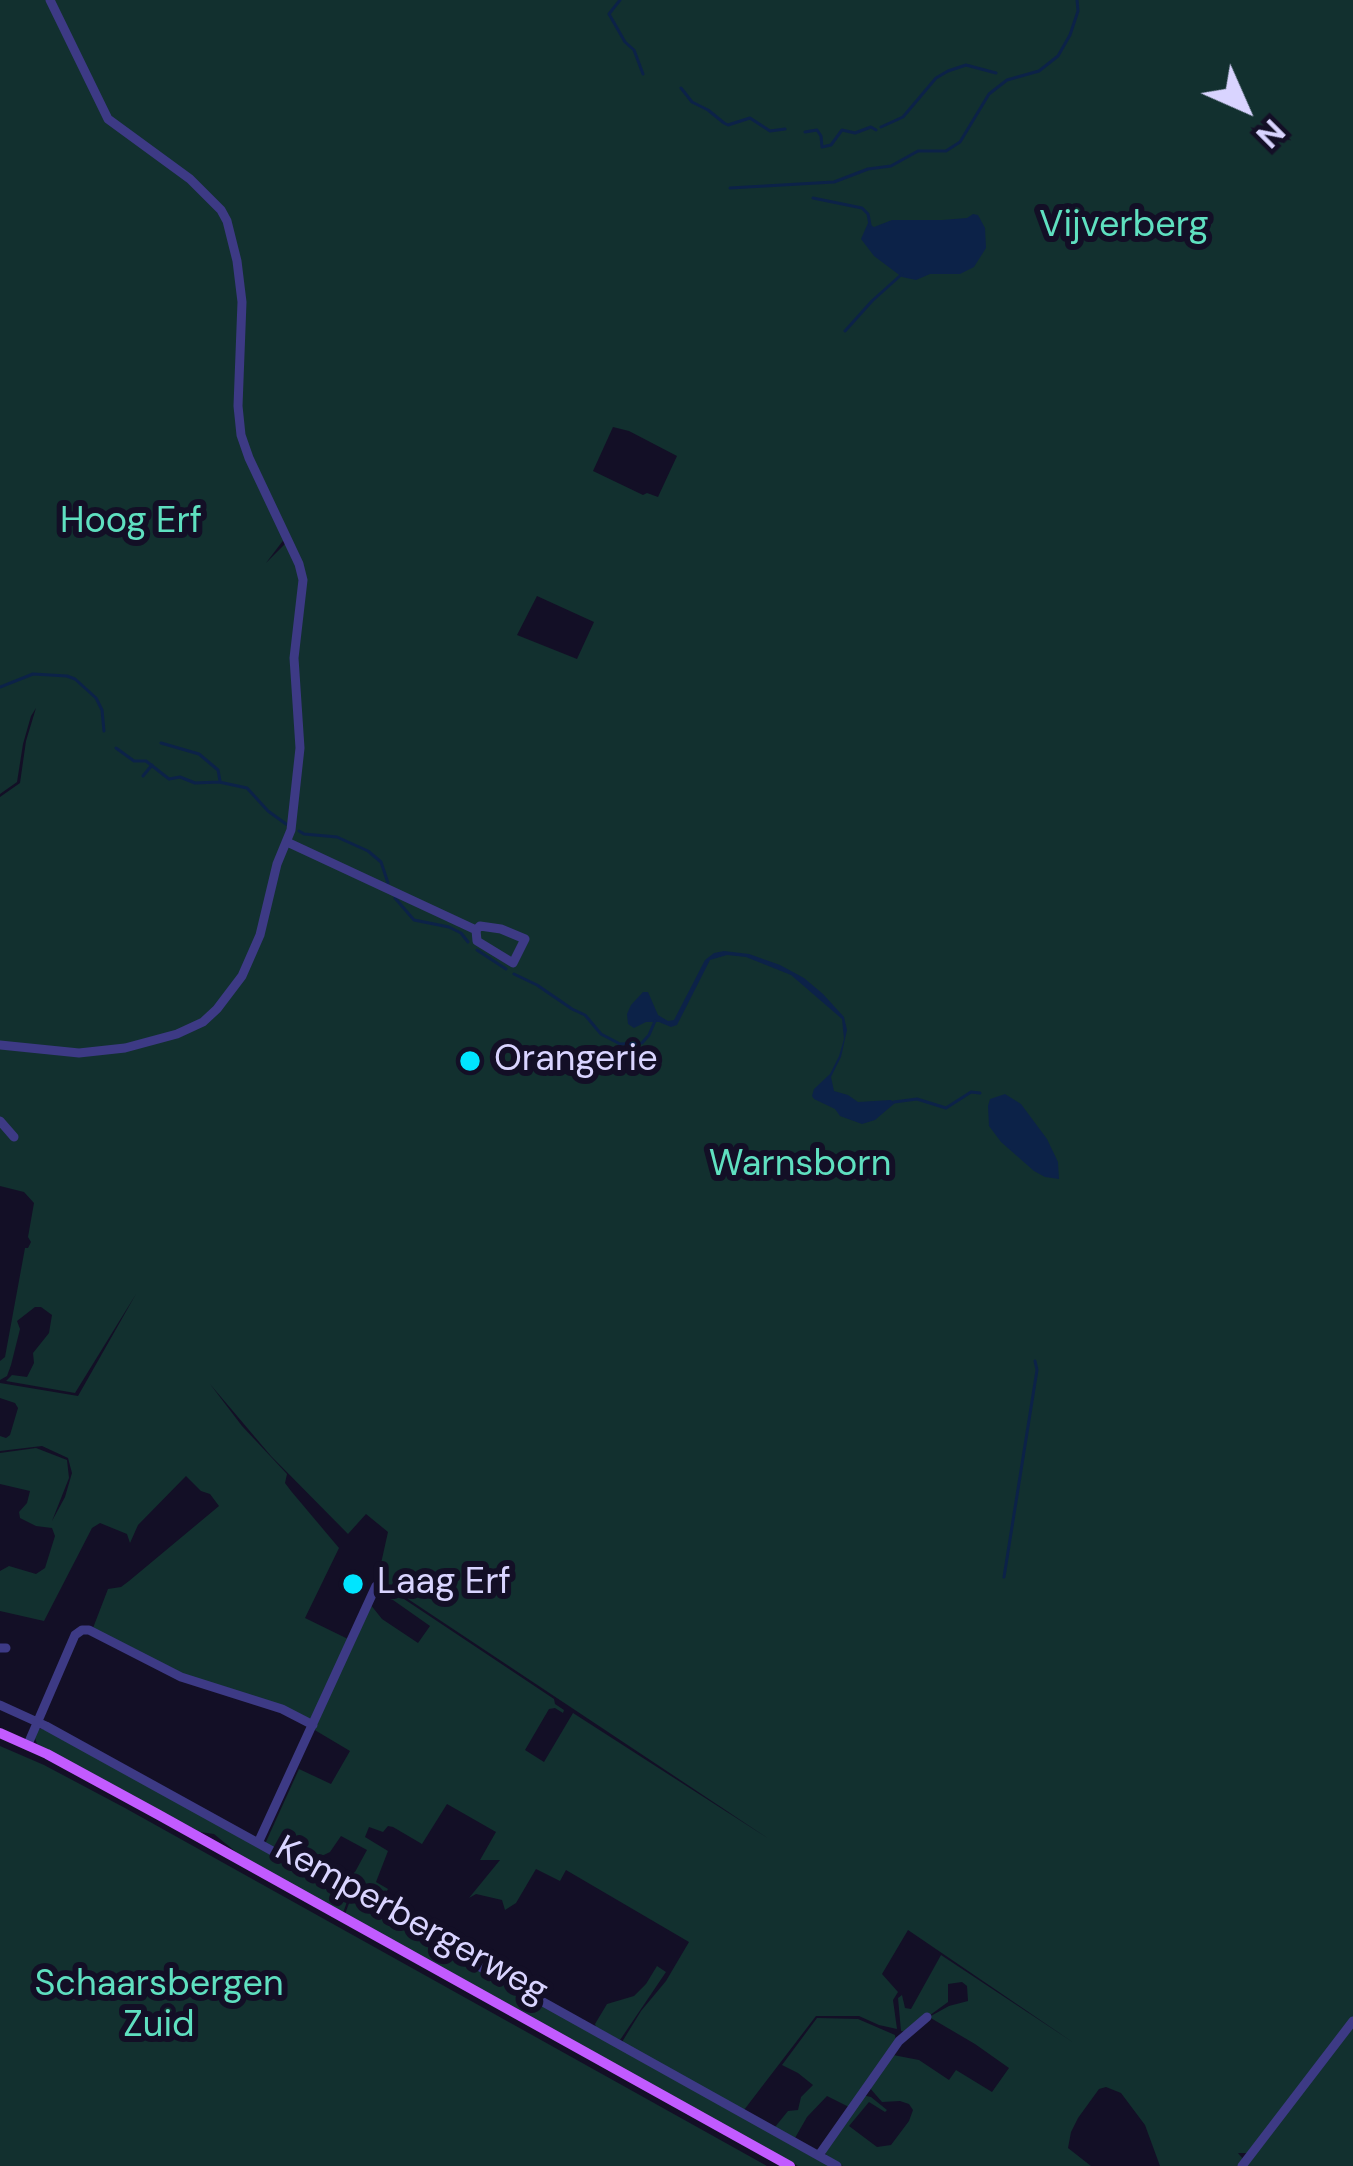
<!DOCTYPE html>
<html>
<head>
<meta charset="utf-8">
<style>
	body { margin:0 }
	#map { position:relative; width:1353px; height:2166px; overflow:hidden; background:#130f26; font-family:"DM Sans",sans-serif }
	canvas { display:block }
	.north { position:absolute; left:1185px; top:48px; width:120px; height:120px; -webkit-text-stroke:9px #130f26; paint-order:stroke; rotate:135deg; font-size:33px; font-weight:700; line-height:48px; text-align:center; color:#d9d4ff }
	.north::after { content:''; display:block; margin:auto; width:42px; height:54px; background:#d9d4ff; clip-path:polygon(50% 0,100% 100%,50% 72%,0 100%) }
</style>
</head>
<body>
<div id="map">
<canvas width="1353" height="2166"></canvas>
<div class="north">N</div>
</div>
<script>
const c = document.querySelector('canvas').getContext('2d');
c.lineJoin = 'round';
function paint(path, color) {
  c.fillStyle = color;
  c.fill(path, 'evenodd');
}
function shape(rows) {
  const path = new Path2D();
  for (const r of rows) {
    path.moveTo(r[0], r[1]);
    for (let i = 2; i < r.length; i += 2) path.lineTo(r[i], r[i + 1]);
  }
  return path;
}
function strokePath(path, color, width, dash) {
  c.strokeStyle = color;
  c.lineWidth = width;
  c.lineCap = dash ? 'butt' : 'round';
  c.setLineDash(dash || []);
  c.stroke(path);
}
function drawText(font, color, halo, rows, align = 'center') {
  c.font = font + ' "DM Sans",sans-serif';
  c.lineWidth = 12;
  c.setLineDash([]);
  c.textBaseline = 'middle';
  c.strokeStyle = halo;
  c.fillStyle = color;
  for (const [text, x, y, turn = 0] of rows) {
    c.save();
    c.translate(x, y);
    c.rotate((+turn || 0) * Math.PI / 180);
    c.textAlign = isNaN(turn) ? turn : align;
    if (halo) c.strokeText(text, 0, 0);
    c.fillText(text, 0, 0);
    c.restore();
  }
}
const green = shape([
	[0,0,48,0,109,123,189,181,226,221,236,262,241,302,237,407,240,436,248,459,285,538,266,563,289,540,250,458,242,435,239,407,244,302,229,220,223,209,191,177,109,118,52,0,1353,0,1353,2017,1249,2153,1238,2153,1244,2160,1239,2166,1160,2166,1145,2125,1121,2093,1106,2087,1099,2089,1078,2118,1071,2132,1068,2148,1091,2166,843,2166,827,2156,824,2150,862,2095,871,2097,887,2110,885,2112,869,2102,849,2126,877,2147,891,2145,909,2121,913,2110,909,2104,900,2101,882,2102,869,2087,893,2055,919,2060,949,2080,956,2070,992,2092,1009,2068,975,2044,929,2017,949,2006,968,2001,967,1986,962,1982,948,1984,948,2002,907,2032,901,2031,898,1998,902,1995,905,2008,911,2009,941,1955,1074,2043,908,1930,882,1974,898,1992,893,2000,897,2029,879,2025,859,2016,816,2016,744,2110,622,2042,641,2011,666,1981,689,1942,566,1870,560,1881,536,1869,516,1903,505,1910,502,1900,476,1894,469,1898,500,1860,480,1860,496,1832,447,1804,422,1844,393,1827,388,1826,383,1832,369,1827,365,1837,388,1851,376,1882,388,1889,378,1907,351,1892,350,1875,355,1872,367,1850,341,1836,330,1852,303,1865,265,1844,299,1769,331,1784,350,1751,313,1729,370,1604,382,1619,418,1643,430,1626,393,1600,377,1595,381,1589,404,1599,554,1699,555,1704,564,1710,563,1713,555,1708,549,1709,525,1750,544,1762,573,1713,769,1839,405,1597,381,1585,378,1577,388,1532,366,1514,348,1534,271,1456,210,1384,242,1426,287,1474,285,1483,291,1491,339,1548,305,1618,350,1640,313,1720,310,1721,275,1703,195,1680,93,1628,108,1589,121,1587,129,1581,219,1506,210,1494,201,1491,186,1476,138,1525,130,1543,127,1534,100,1523,92,1528,44,1621,0,1611,0,1571,9,1566,36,1574,45,1568,55,1536,52,1528,36,1526,20,1518,19,1512,27,1503,30,1491,0,1484,0,1453,36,1448,67,1460,69,1478,52,1521,65,1497,72,1473,68,1458,42,1446,0,1451,0,1436,6,1438,10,1435,18,1408,15,1403,0,1398,0,1383,78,1396,136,1294,75,1393,6,1381,12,1375,27,1377,34,1363,33,1353,49,1333,52,1315,41,1307,35,1307,17,1321,20,1329,11,1365,7,1376,0,1380,0,1361,5,1357,25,1248,28,1248,31,1242,28,1237,34,1203,24,1192,0,1186,0,1048,56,1054,58,1050,0,1043,0,797,20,783,26,741,36,708,31,716,23,744,17,782,0,794],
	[613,427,629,431,677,456,658,497,647,493,643,495,593,471],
	[537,596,594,622,577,659,517,635],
	[39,1729,44,1729,349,1896,343,1913,242,1857,214,1834,200,1832,37,1744,34,1735],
	[0,1746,44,1765,125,1808,767,2166,0,2166],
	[351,1898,832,2166,798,2166,345,1914],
	[657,1966,666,1972,620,2040,596,2027,595,2024,607,2004,634,1996,646,1984],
	[817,2018,858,2019,895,2035,896,2042,849,2107,827,2096,807,2117,795,2138,775,2127,788,2111,798,2110,801,2097,813,2085,798,2073,782,2065],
	[1353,2024,1353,2166,1244,2166]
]);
const water = shape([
	[973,214,978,215,985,228,986,248,974,267,960,274,930,274,916,280,902,277,874,256,861,239,868,223,874,227,892,220,942,220,967,218],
	[724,951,749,954,780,965,804,978,823,994,844,1017,847,1030,841,1057,831,1077,834,1091,848,1095,858,1102,891,1100,895,1103,875,1120,862,1124,840,1116,835,1109,814,1099,812,1096,814,1089,830,1074,839,1056,844,1039,842,1019,791,975,746,957,727,955,710,960,677,1025,671,1027,659,1022,646,1022,634,1028,628,1024,627,1014,631,1005,643,992,648,992,658,1015,668,1021,674,1020,705,960,714,953],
	[1005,1094,1021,1104,1047,1139,1058,1162,1059,1179,1045,1177,1034,1171,1001,1142,989,1126,988,1106,990,1099]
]);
const stream = shape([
	[620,0,609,14,625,42,634,50,643,74],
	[1007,80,1039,71,1058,56,1070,35,1078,11,1077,0],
	[681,88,692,102,708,110,724,123,728,125,750,118,770,131,785,129],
	[881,127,903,117,936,78,948,71,966,65,996,73],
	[805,132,817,130,821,136,822,147,831,145,842,130,855,133,871,127,876,130],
	[730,188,834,182,868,169,891,166,918,151,946,151,960,142,989,94,1007,80],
	[813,198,862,208,868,214,870,225],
	[845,331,872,301,902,274],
	[0,687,33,674,67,676,75,679,96,698,102,710,104,731],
	[161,743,199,754,218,770,220,781],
	[116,748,134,761,146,761,169,779,180,777,195,783,219,782,247,788,268,811,286,824],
	[143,776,152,765],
	[299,831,304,834,337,837,368,851,381,862,388,883],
	[395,898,414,920,449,927,461,933,468,942],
	[477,950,506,969],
	[514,974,537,985,572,1009,585,1015,601,1034,620,1044,642,1043,649,1035,655,1021],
	[894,1102,917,1099,946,1108,971,1092,980,1093],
	[1004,1577,1037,1370,1035,1361]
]);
const minor = shape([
	[287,842,476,930],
	[480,926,501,929,525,939,513,963,477,941,476,930,480,926],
	[0,1045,79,1053,125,1048,177,1034,203,1022,217,1009,242,976,260,935,277,864,291,830,300,748,294,658,303,580,299,564,249,458,241,435,238,406,242,302,237,261,227,221,221,210,190,179,108,119,50,0],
	[0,1121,14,1137],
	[0,1648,6,1648],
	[0,1705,46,1726,258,1843,837,2166],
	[28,1744,75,1635,82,1630,89,1630,181,1677,282,1709,313,1725],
	[258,1843,376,1586],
	[819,2155,899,2041,927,2017],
	[1242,2166,1353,2021]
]);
const major = shape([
	[0,1733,47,1754,159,1815,790,2166]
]);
const markers = [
	[470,1061,12,"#00e5ff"],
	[353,1584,12,"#00e5ff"]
];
const parkNames = [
	["Vijverberg",1124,227],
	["Hoog Erf",131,523],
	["Warnsborn",800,1166],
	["Schaarsbergen",159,1986],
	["Zuid",159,2027]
];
const poiNames = [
	["Orangerie",494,1061],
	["Laag Erf",377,1584]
];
const streetNames = [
	["Kemperbergerweg",411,1921,29]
];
paint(green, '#12302f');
paint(water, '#0c2248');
strokePath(stream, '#0c2248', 3);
strokePath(minor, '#3d3a85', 9);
strokePath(major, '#c25bff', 10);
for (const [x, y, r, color] of markers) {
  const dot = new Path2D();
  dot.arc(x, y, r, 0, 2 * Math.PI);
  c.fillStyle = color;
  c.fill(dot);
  strokePath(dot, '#130f26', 4.5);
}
drawText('36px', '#5fe0c0', '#130f26', parkNames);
drawText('36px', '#d9d4ff', '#130f26', poiNames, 'left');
drawText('36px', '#d9d4ff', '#130f26', streetNames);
</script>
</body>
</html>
